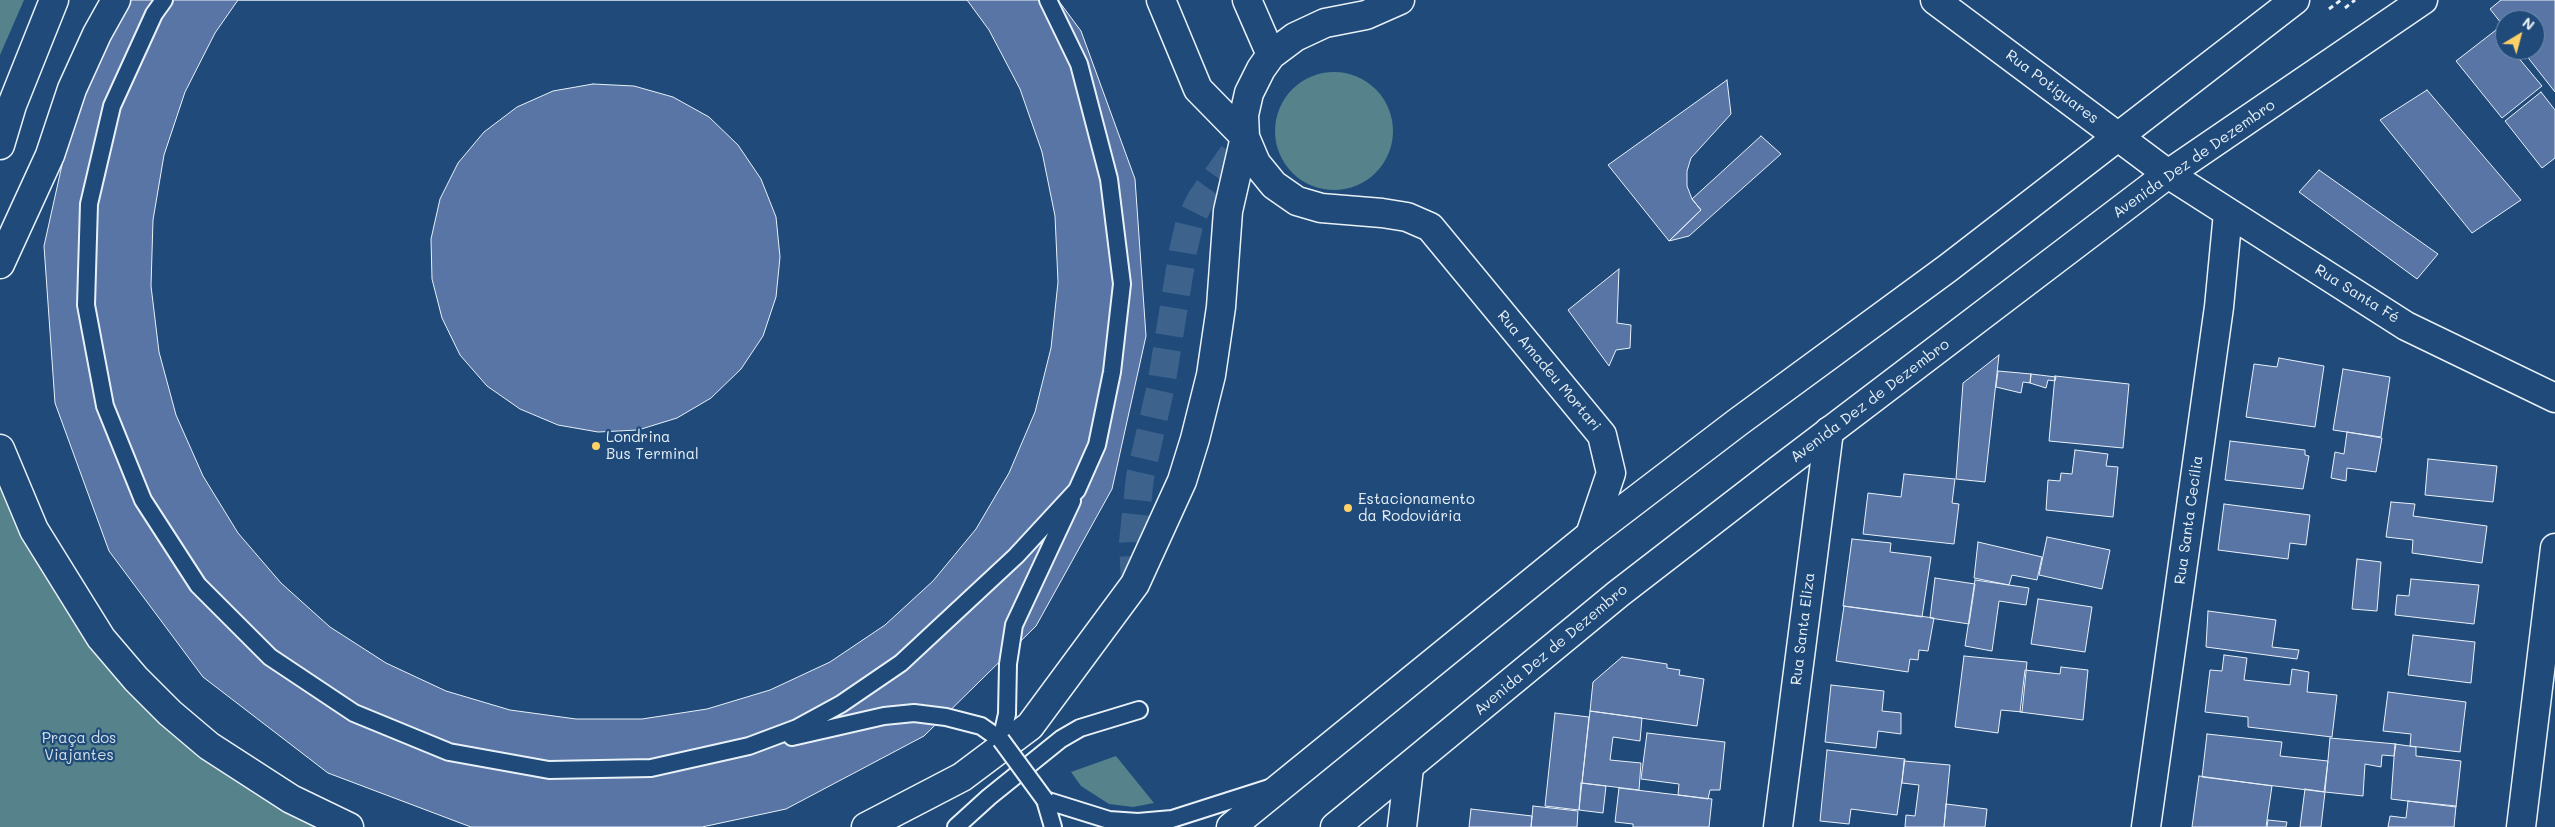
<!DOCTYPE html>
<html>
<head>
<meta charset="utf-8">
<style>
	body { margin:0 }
	#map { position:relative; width:2555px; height:827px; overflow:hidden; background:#1f4a7a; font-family:Mali,sans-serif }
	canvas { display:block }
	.north { position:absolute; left:2495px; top:10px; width:50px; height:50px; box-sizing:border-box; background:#1f4a7a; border:1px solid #6f8dac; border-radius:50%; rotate:37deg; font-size:14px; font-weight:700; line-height:20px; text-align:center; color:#e8f1f8 }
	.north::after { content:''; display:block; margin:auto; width:18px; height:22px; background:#ffd166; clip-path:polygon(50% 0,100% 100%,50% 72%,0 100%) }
</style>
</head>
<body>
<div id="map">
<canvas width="2555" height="827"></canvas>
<div class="north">N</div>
</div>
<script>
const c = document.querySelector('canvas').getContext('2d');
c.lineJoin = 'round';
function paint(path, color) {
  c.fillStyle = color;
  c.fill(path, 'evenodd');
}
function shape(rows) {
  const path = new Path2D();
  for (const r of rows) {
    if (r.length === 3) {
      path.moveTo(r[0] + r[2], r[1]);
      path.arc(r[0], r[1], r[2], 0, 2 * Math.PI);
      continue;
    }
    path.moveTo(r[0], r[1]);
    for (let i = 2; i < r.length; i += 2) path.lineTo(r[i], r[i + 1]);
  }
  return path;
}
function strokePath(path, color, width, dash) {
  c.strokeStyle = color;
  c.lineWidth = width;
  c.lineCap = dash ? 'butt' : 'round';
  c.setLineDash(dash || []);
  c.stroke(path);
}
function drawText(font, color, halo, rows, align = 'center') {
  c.font = font + ' Mali,sans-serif';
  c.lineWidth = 4.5;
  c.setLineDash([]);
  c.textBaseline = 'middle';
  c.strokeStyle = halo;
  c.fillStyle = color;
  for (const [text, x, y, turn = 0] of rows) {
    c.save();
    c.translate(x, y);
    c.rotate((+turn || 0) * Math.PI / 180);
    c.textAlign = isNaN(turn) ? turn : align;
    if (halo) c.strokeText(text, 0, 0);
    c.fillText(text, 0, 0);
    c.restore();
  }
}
const green = shape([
	[0,0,24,0,0,55],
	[1334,131,59],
	[0,477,42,558,250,787,315,827,0,827],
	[1116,756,1154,803,1133,807,1109,804,1081,786,1071,772]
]);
const building = shape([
	[130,0,1058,0,1081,31,1135,179,1146,336,1112,489,1036,626,924,736,786,809,702,827,471,827,328,773,203,677,109,551,55,403,44,246,78,93,130,0],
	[238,0,967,0,989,30,1020,89,1042,152,1055,216,1058,282,1051,348,1035,412,1009,473,976,529,933,581,885,625,830,662,770,690,707,709,642,719,576,719,510,710,446,691,386,663,330,627,281,583,238,533,203,476,176,415,159,352,151,286,153,220,164,155,185,92,215,33,238,0],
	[593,84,634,86,673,97,709,117,738,145,761,179,776,217,780,257,776,297,763,336,741,369,711,398,677,418,638,430,598,432,558,425,520,409,487,386,460,355,442,318,432,279,431,239,440,199,458,163,484,132,517,107,553,91,593,84],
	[2501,0,2555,0,2555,92,2522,50,2535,50,2535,20,2505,20,2505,28,2490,9,2501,0],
	[2496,30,2505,41,2505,50,2512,50,2542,86,2502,118,2456,61,2496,30],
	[1727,80,1731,114,1691,158,1687,171,1687,186,1692,199,1701,210,1669,241,1608,165,1727,80],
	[2427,90,2521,200,2472,233,2380,120,2427,90],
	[2541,92,2555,110,2555,158,2542,168,2505,121,2541,92],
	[1761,136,1781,154,1689,236,1669,241,1701,210,1692,199,1761,136],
	[2319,170,2438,254,2417,279,2299,192,2319,170],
	[1619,269,1617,323,1631,325,1630,348,1616,350,1609,366,1568,310,1619,269],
	[1999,355,1985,482,1956,479,1963,383,1999,355],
	[2279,358,2324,366,2315,427,2246,417,2254,364,2277,367,2279,358],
	[2343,369,2390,377,2381,437,2333,430,2343,369],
	[1998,371,2031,374,2030,383,2023,382,2021,393,1996,387,1998,371],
	[2031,374,2056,377,2055,381,2048,380,2046,388,2030,383,2031,374],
	[2055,376,2129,384,2123,448,2049,441,2055,376],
	[2347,432,2382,438,2376,472,2347,468,2346,481,2331,478,2335,452,2344,454,2347,432],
	[2230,441,2305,450,2305,455,2309,456,2303,489,2225,480,2230,441],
	[2075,450,2108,454,2106,466,2118,467,2113,517,2046,510,2048,480,2060,481,2061,473,2072,474,2075,450],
	[2428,459,2497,466,2493,502,2425,495,2428,459],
	[1904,474,1955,479,1952,503,1959,504,1954,544,1863,534,1868,493,1901,497,1904,474],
	[2391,502,2415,504,2413,516,2487,526,2482,563,2412,553,2413,540,2386,537,2391,502],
	[2224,504,2310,515,2306,545,2290,543,2288,559,2218,550,2224,504],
	[2047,537,2110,550,2102,589,2039,575,2047,537],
	[1852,539,1891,543,1890,552,1931,557,1922,617,1843,606,1852,539],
	[1978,542,2042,557,2037,580,2012,575,2009,585,1974,578,1978,542],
	[2357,559,2381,562,2377,611,2352,609,2357,559],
	[1935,578,1975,584,1969,624,1930,618,1935,578],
	[2411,579,2479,585,2474,624,2395,615,2397,595,2409,596,2411,579],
	[1975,580,2029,588,2026,605,1999,601,1992,651,1965,646,1975,580],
	[2038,599,2092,607,2085,652,2031,644,2038,599],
	[1844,606,1934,618,1928,651,1919,650,1918,660,1910,659,1908,672,1836,661,1844,606],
	[2208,611,2276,620,2272,647,2299,650,2297,659,2206,647,2208,611],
	[2413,635,2475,642,2471,683,2408,675,2413,635],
	[2224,655,2247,658,2244,680,2290,685,2292,669,2309,672,2307,692,2337,695,2332,737,2248,727,2248,717,2205,712,2210,670,2222,671,2224,655],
	[1964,656,2027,662,2022,712,2001,710,1998,733,1955,727,1964,656],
	[1622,657,1667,664,1667,668,1680,670,1679,675,1704,679,1697,726,1590,711,1593,682,1622,657],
	[2061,667,2088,670,2083,720,2020,712,2025,670,2060,674,2061,667],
	[1831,685,1884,691,1882,711,1901,713,1901,734,1878,731,1876,748,1825,742,1831,685],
	[2388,692,2466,702,2460,752,2410,746,2411,734,2383,731,2388,692],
	[1590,711,1642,718,1640,741,1613,737,1610,760,1641,763,1639,790,1582,783,1590,711],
	[1555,713,1589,717,1579,810,1545,806,1555,713],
	[1647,733,1725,742,1720,790,1710,790,1708,799,1678,795,1679,784,1641,779,1647,733],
	[2207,734,2282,742,2280,756,2328,761,2324,792,2202,777,2207,734],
	[2330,738,2396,744,2394,756,2382,755,2381,767,2365,764,2363,796,2325,792,2330,738],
	[2395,744,2416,747,2416,756,2461,761,2456,807,2391,799,2395,744],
	[1827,750,1905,759,1897,815,1851,809,1849,824,1820,821,1827,750],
	[1904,761,1950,765,1944,827,1905,827,1906,815,1915,816,1919,785,1902,783,1904,761],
	[2199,776,2272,786,2266,827,2192,827,2199,776],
	[1581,783,1606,786,1603,813,1579,810,1581,783],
	[1619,788,1712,799,1709,827,1633,827,1633,824,1615,822,1619,788],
	[2305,789,2325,792,2321,827,2300,827,2305,789],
	[2408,801,2456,806,2454,827,2388,827,2390,816,2406,818,2408,801],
	[1946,804,1987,809,1985,827,1944,827,1946,804],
	[1533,806,1578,811,1577,827,1531,827,1533,806],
	[1471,809,1532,816,1531,827,1469,827,1471,809],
	[2268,820,2287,822,2286,827,2267,827,2268,820]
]);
const minorTunnel = shape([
	[1135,584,1133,542,1140,477,1161,386,1183,251,1190,221,1201,199,1245,137]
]);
const path = shape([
	[2345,8,2355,0],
	[2329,9,2341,0]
]);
const service = shape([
	[164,0,154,14,112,106,89,204,86,305,105,406,143,500,198,585,270,657,354,713,449,752,549,770,651,768,749,746,797,728,841,704,901,663,1016,556,1077,490,1097,445,1112,372,1122,284,1109,179,1079,64,1048,0],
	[792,737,884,716,914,713,946,717,981,726,1001,740,1007,714,1008,664,1014,625,1072,501],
	[1045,800,1109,820,1138,822,1172,819,1269,788],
	[1045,800,1053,827],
	[956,827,989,797,1061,739,1080,728,1139,710]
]);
const minor = shape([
	[1247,0,1271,55],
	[1400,0,1366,15,1325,23,1295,37,1271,55,1261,69,1249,93,1244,115,1245,137,1256,163,1274,185,1297,201,1321,208,1382,213,1407,217,1430,227,1602,435,1611,473,1590,535],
	[0,145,12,105,54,0],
	[2168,174,2406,326,2555,398],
	[0,264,50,155,72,89,97,34,116,0],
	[0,449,34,530,101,638,136,679,170,713,209,746,291,799,349,827],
	[866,827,962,777,1030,726,1135,584,1182,481,1195,439,1211,375,1221,307,1228,211,1245,137,1198,89,1161,0],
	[1402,827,1409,768],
	[1778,827,1829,431],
	[2146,827,2219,307,2228,213],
	[2521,827,2555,548]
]);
const tertiary = shape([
	[1935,0,2168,174]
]);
const trunk = shape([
	[1231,827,1590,535,1738,422,1948,268,2295,0],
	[1335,827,1618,594,1776,472,2168,174,2423,0]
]);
const serviceBridge = shape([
	[1001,740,1045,800]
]);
const markers = [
	[596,446,5,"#ffd166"],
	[1348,508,5,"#ffd166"]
];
const streetNames = [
	["Rua Potiguares",2052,87,37],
	["Avenida Dez de Dezembro",2194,159,-35],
	["Rua Santa Fé",2357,294,32],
	["Rua Amadeu Mortari",1549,371,50],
	["Avenida Dez de Dezembro",1870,401,-37],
	["Rua Santa Cecília",2189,520,-82],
	["Rua Santa Eliza",1803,629,-83],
	["Avenida Dez de Dezembro",1551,650,-40]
];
const poiNames = [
	["Londrina",606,437],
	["Bus Terminal",606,454],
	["Estacionamento",1358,499],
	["da Rodoviária",1358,516]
];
const parkNames = [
	["Praça dos",79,738],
	["Viajantes",79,755]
];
paint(green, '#55828b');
paint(building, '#5875a6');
strokePath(building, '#e8f1f8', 1);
strokePath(minorTunnel, '#3d638d', 28, [28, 14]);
strokePath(service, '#e8f1f8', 20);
strokePath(minor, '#e8f1f8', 31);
strokePath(tertiary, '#e8f1f8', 31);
strokePath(trunk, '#e8f1f8', 31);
strokePath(path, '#e8f1f8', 3, [5, 4]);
strokePath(service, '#1f4a7a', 16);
strokePath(minor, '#1f4a7a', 28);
strokePath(tertiary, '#1f4a7a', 28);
strokePath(trunk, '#1f4a7a', 28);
strokePath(serviceBridge, '#e8f1f8', 20, []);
strokePath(serviceBridge, '#1f4a7a', 16);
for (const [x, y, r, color] of markers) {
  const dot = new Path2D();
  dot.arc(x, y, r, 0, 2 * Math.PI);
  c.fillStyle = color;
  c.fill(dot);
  strokePath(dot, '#1f4a7a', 2);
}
drawText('15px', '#e8f1f8', '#1f4a7a', streetNames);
drawText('15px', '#e8f1f8', '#1f4a7a', poiNames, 'left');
drawText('15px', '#d2e0e8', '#1f4a7a', parkNames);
</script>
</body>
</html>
